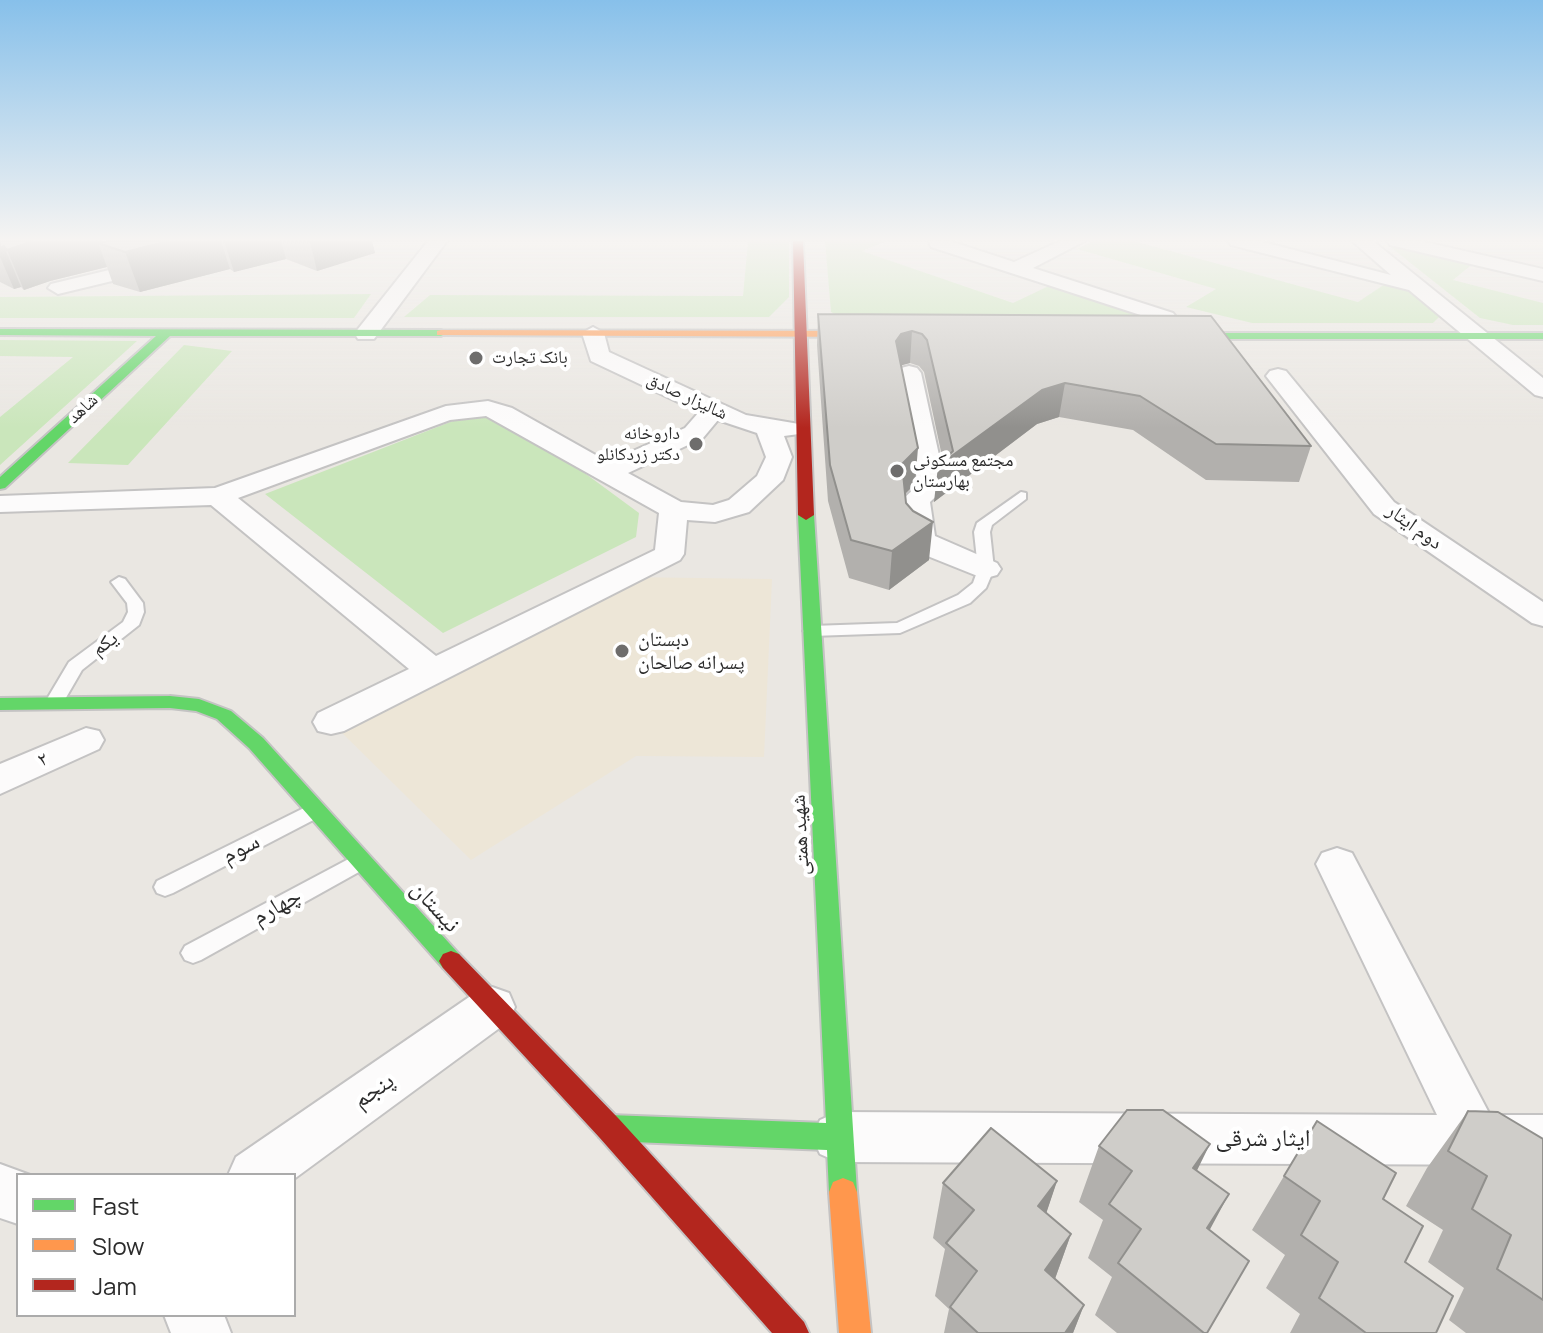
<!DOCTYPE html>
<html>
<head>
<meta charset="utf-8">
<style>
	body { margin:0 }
	#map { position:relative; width:1543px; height:1333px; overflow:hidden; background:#eae7e2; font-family:Manrope,sans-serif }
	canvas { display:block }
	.legend { position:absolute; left:16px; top:1173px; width:280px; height:144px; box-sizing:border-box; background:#fff; border:2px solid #ababab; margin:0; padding:10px 14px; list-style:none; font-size:24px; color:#2c2c2c }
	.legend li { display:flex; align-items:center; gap:16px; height:40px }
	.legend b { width:40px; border:2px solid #ababab }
</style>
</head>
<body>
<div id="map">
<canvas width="1543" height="1333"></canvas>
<ul class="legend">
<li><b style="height:10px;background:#63d668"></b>Fast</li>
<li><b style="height:10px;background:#ff974d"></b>Slow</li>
<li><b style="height:10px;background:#b3261e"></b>Jam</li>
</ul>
</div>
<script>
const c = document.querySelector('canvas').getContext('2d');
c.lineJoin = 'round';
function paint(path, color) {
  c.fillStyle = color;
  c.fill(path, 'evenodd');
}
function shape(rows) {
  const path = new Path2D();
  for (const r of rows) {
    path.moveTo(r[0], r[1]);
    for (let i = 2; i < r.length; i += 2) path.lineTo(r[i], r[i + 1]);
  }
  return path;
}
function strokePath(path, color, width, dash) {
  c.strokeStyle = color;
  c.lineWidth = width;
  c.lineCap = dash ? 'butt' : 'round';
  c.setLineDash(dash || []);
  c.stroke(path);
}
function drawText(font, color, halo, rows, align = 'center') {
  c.font = font + ' Manrope,"Noto Naskh Arabic",sans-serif';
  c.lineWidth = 8;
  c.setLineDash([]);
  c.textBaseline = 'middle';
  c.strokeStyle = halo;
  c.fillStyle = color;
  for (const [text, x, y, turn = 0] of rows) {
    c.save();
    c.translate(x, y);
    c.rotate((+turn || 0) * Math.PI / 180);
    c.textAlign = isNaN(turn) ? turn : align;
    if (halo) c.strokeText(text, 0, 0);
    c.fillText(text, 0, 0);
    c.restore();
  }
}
const education = shape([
	[624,577,772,579,764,757,636,756,471,860,331,722]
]);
const green = shape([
	[748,241,789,241,789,297,769,317,404,317,430,295,743,296],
	[825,241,888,241,862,251,1013,303,1053,284,1141,313,1132,323,845,319,831,312],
	[1093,241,1134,241,1358,302,1385,284,1416,292,1441,315,1433,323,1252,323,1186,307,1216,289,1077,249],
	[1401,245,1475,262,1453,280,1543,303,1543,325,1513,325,1480,318,1389,246],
	[371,294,354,318,0,318,0,297],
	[0,340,137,341,0,465,0,417,73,357,0,356],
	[184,345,232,351,128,465,68,463],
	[503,413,639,513,636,537,443,633,265,494,458,419]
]);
const lane = shape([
	[1021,492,1026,493,1026,499,992,525,990,532,994,569,986,588,970,603,900,633,812,636,803,631,812,626,897,623,958,595,973,583,978,569,974,532,977,523,1021,492],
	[119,577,125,579,143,603,144,612,139,625,82,670,60,708,46,708,44,704,69,662,123,622,128,612,127,603,111,582,119,577],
	[316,802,323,805,326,810,323,815,173,893,165,896,157,893,154,887,157,881,316,802],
	[358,854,366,856,369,862,366,868,201,960,193,963,185,960,181,953,185,946,358,854]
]);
const street = shape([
	[428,241,447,241,374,339,358,339,355,334,358,329,428,241],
	[929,241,950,241,1014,262,1060,241,1085,241,1033,268,1173,313,1192,336,1181,342,1173,341,1159,321,931,247,929,241],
	[1228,241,1259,241,1391,275,1352,241,1373,241,1543,378,1543,397,1535,395,1409,290,1231,245,1228,241],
	[1387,241,1421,241,1543,269,1543,281,1390,245,1387,241],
	[155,259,162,261,164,265,162,269,58,294,48,288,51,284,155,259],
	[593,327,604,333,609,352,746,415,799,424,803,429,799,434,784,436,792,457,783,480,749,512,715,522,687,520,684,554,680,560,344,731,331,734,318,731,313,722,318,713,409,669,211,505,0,512,0,496,215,488,446,406,488,401,512,408,608,462,685,428,699,412,591,361,582,333,593,327],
	[486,416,659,513,655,550,436,656,238,498,450,420,486,416],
	[718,420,757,433,766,457,757,476,729,500,713,505,681,502,628,473,703,438,718,420],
	[909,366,917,368,921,373,946,487,930,502,935,536,997,563,1001,569,997,575,986,578,975,575,930,557,911,546,906,540,902,500,918,485,897,373,901,368,909,366],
	[1278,369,1286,371,1394,502,1543,602,1543,626,1532,623,1374,514,1266,376,1270,371,1278,369],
	[86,728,99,731,104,740,99,749,0,794,0,764,86,728],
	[1337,848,1352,853,1490,1115,1543,1115,1543,1165,838,1162,820,1154,812,1137,820,1120,838,1112,1437,1115,1316,864,1322,853,1337,848],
	[492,987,509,993,515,1007,509,1021,294,1179,294,1175,228,1175,236,1157,475,993,492,987],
	[0,1164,30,1175,18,1175,18,1224,0,1218,0,1164],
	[164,1315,224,1315,231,1333,171,1333,164,1315]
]);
const fast = shape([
	[0,329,441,330,447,333,441,336,170,336,5,488,0,489,0,477,156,336,0,335,0,329],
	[1543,333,1543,339,1166,339,1160,336,1166,333,1543,333],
	[806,510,814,515,857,1192,853,1202,843,1206,833,1202,829,1192,827,1150,609,1141,599,1137,595,1128,599,1119,609,1115,826,1123,798,515,806,510],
	[170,696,199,699,231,711,263,738,459,954,463,961,459,968,451,971,443,968,249,748,217,719,196,711,170,708,0,710,0,698,170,696]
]);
const slow = shape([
	[441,330,878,331,884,334,878,337,437,335,437,331,441,330],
	[843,1178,853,1182,857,1192,871,1333,839,1333,829,1192,833,1182,843,1178]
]);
const jam = shape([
	[793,241,803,241,814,515,806,520,798,515,793,241],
	[451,951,459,954,619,1119,804,1322,809,1333,772,1333,599,1137,443,968,439,961,443,954,451,951]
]);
const wall = shape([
	[0,241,372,241,375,253,317,271,286,259,234,272,230,269,140,292,113,284,107,267,50,281,24,290,21,287,14,289,0,282],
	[818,314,1211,316,1311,446,1299,482,1206,480,1133,430,1059,417,1037,424,934,502,943,461,924,372,919,366,910,363,901,365,915,484,905,494,906,503,929,560,889,590,849,578,828,501,817,345],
	[1468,1111,1543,1139,1543,1333,1466,1333,1449,1320,1464,1288,1428,1262,1443,1230,1406,1206,1427,1168],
	[1099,1146,1197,1170,1210,1231,1207,1333,1117,1333,1095,1315,1112,1277,1088,1258,1103,1220,1079,1202],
	[1284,1176,1383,1199,1405,1262,1436,1333,1290,1333,1300,1314,1266,1288,1285,1255,1252,1230],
	[1057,1181,1046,1213,1071,1234,1055,1279,1084,1305,1073,1333,944,1333,949,1309,935,1296,945,1249,933,1238,943,1183]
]);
const shadedWall = shape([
	[33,241,221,241,230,269,140,292,125,252,98,243,107,267,50,281,24,290,7,250],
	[224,241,281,241,286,259,234,272],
	[310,241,372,241,375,253,317,271],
	[4,246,21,287,14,289,0,257,0,248],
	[912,331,910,363,899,366,896,341,901,334],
	[1065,383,1059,417,1037,424,934,502,938,466,1042,390],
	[918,448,915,484,899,500,902,464],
	[933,522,929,560,889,590,892,551],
	[1210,1144,1183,1199,1193,1168],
	[1057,1181,1039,1235,1038,1206],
	[1229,1194,1200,1248,1207,1228],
	[1071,1234,1052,1287,1045,1270],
	[1084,1305,1073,1333,1065,1333]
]);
const building = shape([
	[0,241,33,241,7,250,4,246,0,248,0,241],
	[108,241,169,241,125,252,98,243,108,241],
	[818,314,1211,316,1311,446,1216,444,1140,396,1065,383,1042,390,938,466,953,451,927,340,922,334,912,331,901,334,896,341,918,448,902,464,906,503,913,511,933,522,892,551,851,540,830,465,818,314],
	[1127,1110,1163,1110,1210,1144,1193,1168,1229,1194,1207,1228,1249,1261,1207,1333,1204,1333,1118,1263,1141,1229,1109,1204,1132,1171,1099,1146,1127,1110],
	[1468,1111,1498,1112,1543,1139,1543,1300,1497,1269,1511,1235,1472,1209,1487,1176,1448,1151,1468,1111],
	[1317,1121,1396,1173,1383,1199,1423,1226,1405,1262,1453,1296,1436,1333,1366,1333,1319,1298,1338,1262,1301,1235,1320,1201,1284,1176,1317,1121],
	[991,1128,1057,1181,1038,1206,1071,1234,1045,1270,1084,1305,1065,1333,978,1333,950,1307,977,1271,946,1243,974,1210,943,1183,991,1128]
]);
const markers = [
	[476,358,8,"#6e6d6c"],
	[696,444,8,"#6e6d6c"],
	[897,471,8,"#6e6d6c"],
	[622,651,8,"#6e6d6c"]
];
const farPoinames = [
	["بانک تجارت",492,358],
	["داروخانه",680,434,"right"],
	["دکتر زردکانلو",680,455,"right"],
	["مجتمع مسکونی",913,461],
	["بهارستان",913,482]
];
const farStreetnames = [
	["شالیزار صادق",687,397,25],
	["شاهد",83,409,-43]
];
const streetNames = [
	["دوم ایثار",1414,527,36],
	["یکم",105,644,-36],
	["۲",43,760,-25],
	["شهید همتی",801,835,-93]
];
const poiNames = [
	["دبستان",638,640],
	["پسرانه صالحان",638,663]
];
const nearStreetnames = [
	["سوم",241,849,-27],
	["چهارم",277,907,-29],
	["نيستان",435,907,48],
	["پنجم",374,1091,-35],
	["ایثار شرقی",1263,1139]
];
paint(education, '#ede6d7');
paint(green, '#cae6bb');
strokePath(lane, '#c4c3c3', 4);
strokePath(street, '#c4c3c3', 4);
strokePath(fast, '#c4c3c3', 4);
strokePath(slow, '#c4c3c3', 4);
strokePath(jam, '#c4c3c3', 4);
paint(lane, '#fcfbfb');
paint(street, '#fcfbfb');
paint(fast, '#63d668');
paint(slow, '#ff974d');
paint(jam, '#b3261e');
paint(wall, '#b2b0ad');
paint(shadedWall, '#91908d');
paint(building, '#cfcdc9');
strokePath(building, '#91908d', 2);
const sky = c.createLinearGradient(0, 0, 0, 428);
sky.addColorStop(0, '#87c0ea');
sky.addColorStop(0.56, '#f6f4f2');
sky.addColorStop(1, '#f6f4f200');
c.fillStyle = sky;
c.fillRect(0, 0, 1543, 428);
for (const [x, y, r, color] of markers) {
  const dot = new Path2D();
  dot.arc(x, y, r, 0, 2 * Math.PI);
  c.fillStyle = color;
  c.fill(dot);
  strokePath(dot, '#fff', 3);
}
drawText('18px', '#2c2c2c', '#fff', farPoinames, 'left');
drawText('18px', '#2c2c2c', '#fff', farStreetnames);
drawText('20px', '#2c2c2c', '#fff', streetNames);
drawText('20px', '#2c2c2c', '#fff', poiNames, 'left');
drawText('24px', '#2c2c2c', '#fff', nearStreetnames);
</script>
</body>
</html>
